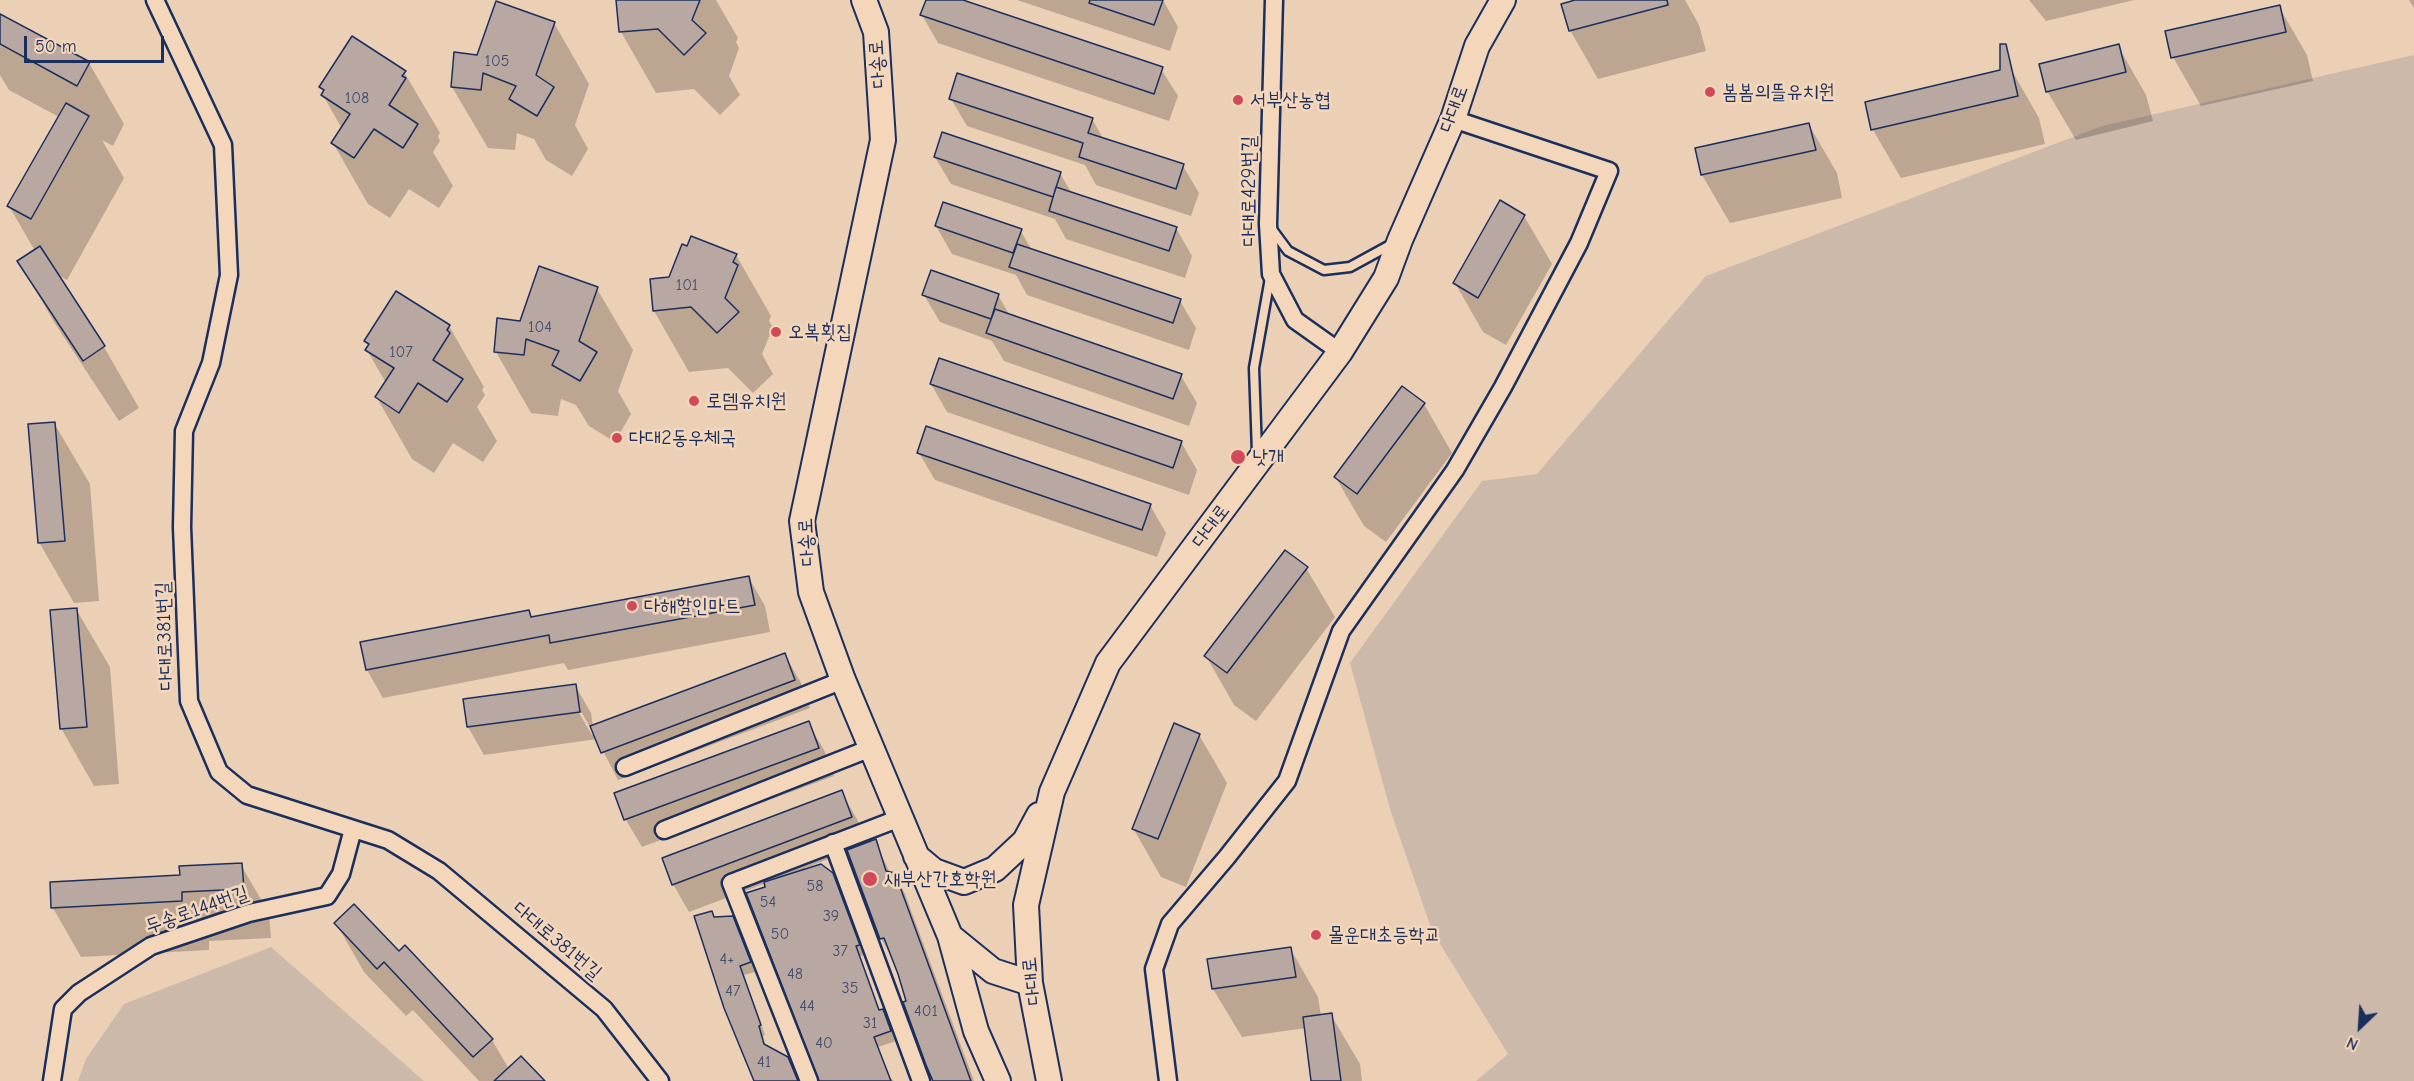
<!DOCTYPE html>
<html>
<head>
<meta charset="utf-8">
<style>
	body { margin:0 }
	#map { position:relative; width:2414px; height:1081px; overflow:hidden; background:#ebd0b6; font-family:"Comic Neue",sans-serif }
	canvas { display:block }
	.north { position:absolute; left:2330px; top:997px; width:60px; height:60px; -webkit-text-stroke:4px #f4d7ba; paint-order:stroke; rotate:205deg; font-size:16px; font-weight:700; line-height:24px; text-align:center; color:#1b2f5e }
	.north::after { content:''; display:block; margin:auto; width:21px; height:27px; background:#1b2f5e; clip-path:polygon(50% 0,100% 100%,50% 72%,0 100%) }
	.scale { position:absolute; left:24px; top:36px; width:140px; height:27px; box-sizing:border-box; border:3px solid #1b2f5e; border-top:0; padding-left:8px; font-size:18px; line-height:21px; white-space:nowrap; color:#1b2f5e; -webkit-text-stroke:4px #f4d7ba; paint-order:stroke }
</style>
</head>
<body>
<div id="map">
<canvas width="2414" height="1081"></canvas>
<div class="north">N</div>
<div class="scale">50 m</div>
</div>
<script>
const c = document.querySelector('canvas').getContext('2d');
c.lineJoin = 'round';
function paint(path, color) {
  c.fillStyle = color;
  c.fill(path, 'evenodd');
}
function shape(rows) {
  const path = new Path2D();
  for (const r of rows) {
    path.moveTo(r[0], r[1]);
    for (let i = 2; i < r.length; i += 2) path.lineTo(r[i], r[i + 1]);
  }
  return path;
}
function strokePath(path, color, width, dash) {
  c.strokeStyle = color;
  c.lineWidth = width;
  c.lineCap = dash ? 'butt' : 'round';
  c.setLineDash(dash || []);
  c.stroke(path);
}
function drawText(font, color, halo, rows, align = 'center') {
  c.font = font + ' "Comic Neue","Poor Story",sans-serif';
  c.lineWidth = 5;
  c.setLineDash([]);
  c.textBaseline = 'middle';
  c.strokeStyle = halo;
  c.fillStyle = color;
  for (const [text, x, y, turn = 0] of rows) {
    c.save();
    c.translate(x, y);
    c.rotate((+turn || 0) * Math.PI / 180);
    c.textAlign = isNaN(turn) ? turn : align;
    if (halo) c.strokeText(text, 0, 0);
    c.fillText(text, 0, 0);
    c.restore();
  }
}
const green = shape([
	[2414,55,2414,1081,1476,1081,1508,1054,1432,931,1390,809,1350,663,1482,481,1537,474,1706,276,2102,126],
	[271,947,424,1081,78,1081,86,1059,124,1004]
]);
const shadow = shape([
	[637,0,716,0,738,38,736,42,739,48,729,76,740,95,720,115,694,89,656,93,621,32],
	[927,0,958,0,1161,69,1178,96,1169,121,938,43,922,15],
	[1017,0,1163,0,1178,27,1170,51],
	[1581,0,1685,0,1699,25,1706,51,1598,79,1570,30],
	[2029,0,2134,0,2046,21],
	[2409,0,2414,0,2414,8],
	[2279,7,2307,55,2313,81,2201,106,2173,57],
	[0,15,89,63,124,124,113,146,102,140,124,178,67,280,56,274,104,347,139,408,119,421,54,322,19,261,35,251,9,206,59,117,9,90,0,75],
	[554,23,589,84,575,125,588,149,572,176,546,160,534,139,517,133,515,150,488,148,452,87,478,57],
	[2118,46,2146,95,2153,121,2076,140,2047,91],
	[2011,69,2039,118,2045,144,1901,178,1873,130,1866,103],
	[404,72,440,133,438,136,440,141,433,152,453,186,439,208,409,189,390,218,368,204,333,143,342,129,323,95,325,92,321,87],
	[951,99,1092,119,1104,140,1183,166,1199,193,1191,216,1096,185,1085,165,967,126],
	[1809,125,1837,173,1842,198,1730,223,1702,175,1697,149],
	[935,157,1060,173,1072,194,1176,228,1192,256,1185,278,1066,239,1055,219,951,184],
	[1524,216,1552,264,1506,345,1483,332,1455,283],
	[936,226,1020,230,1032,250,1180,301,1196,328,1189,350,1027,295,1016,275,952,254],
	[736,255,771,316,769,321,773,327,762,354,773,374,753,393,728,368,689,372,654,311,670,278],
	[597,289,633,350,618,391,631,414,615,442,589,426,576,405,561,399,558,416,531,413,496,352],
	[924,295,998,295,1010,316,1181,376,1197,403,1189,426,1004,361,992,341,940,322],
	[449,326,484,387,482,390,485,395,477,407,497,441,483,462,453,443,434,473,412,459,377,398,386,383,367,350,369,347,365,341],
	[931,384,1181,442,1197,470,1189,495,947,412],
	[1424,404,1452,453,1386,542,1364,526,1336,478],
	[54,423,90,484,99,601,74,603,39,542],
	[919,453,1150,505,1166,533,1157,557,935,480],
	[1306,568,1335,617,1256,721,1234,705,1206,656],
	[749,578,765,606,770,632,568,670,564,663,383,698,367,670,362,643,528,612,533,619],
	[76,609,110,667,119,784,94,786,61,728],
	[785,655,801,683,810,708,618,780,597,739,484,755,468,727,575,685,591,713,593,726],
	[579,713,582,713,594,734,592,735],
	[808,723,824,750,834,776,642,847,626,820,616,794],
	[1199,735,1227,783,1186,887,1161,877,1133,828],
	[841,792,857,819,867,844,875,841,890,873,894,874,905,894,974,1081,935,1081,900,973,881,938,849,851,805,868,806,870,832,874,838,885,864,955,860,956,880,1011,882,1010,888,1020,896,1041,878,1047,890,1078,894,1081,820,1081,766,883,689,912,673,884],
	[241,865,269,913,271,938,209,941,209,950,81,957,53,908],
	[732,918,755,972,744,975,765,1035,763,1036,766,1047,787,1058,798,1081,755,1081,715,919],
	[336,923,399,953,492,1040,509,1069,543,1081,479,1081,413,1010,406,1016,364,972],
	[1290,948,1318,997,1321,1016,1331,1015,1360,1064,1362,1081,1312,1081,1306,1028,1242,1037,1213,989]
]);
const building = shape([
	[616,0,700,0,692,20,706,33,684,55,658,29,619,32,616,0],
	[926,0,963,0,1163,67,1154,94,920,15,926,0],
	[1090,0,1163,0,1154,25,1089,3,1090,0],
	[1575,0,1667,0,1668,5,1569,31,1561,4,1575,0],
	[496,1,555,22,536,75,554,87,537,116,509,99,516,86,483,73,481,90,451,87,454,52,477,55,496,1],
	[2280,5,2286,32,2171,58,2165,31,2280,5],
	[0,14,90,62,77,86,0,44,0,14],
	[352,36,406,71,402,76,406,78,389,105,418,124,403,148,374,129,354,158,331,143,350,114,321,95,324,90,319,87,352,36],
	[2000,44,2006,44,2018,96,1871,130,1865,102,2000,70,2000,44],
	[2119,44,2126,72,2046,92,2039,64,2119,44],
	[957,73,1093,118,1088,133,1184,164,1176,189,1079,157,1083,143,949,99,957,73],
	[66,103,89,116,31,219,7,206,66,103],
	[1809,123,1816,150,1701,175,1695,148,1809,123],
	[942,132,1061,172,1053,197,934,157,942,132],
	[1056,187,1177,227,1169,251,1049,211,1056,187],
	[1500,200,1525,215,1478,298,1453,283,1500,200],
	[943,202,1022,229,1013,253,935,226,943,202],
	[691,236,737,254,733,262,738,265,725,298,739,312,717,333,691,307,653,311,650,279,669,277,682,244,687,246,691,236],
	[1017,244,1181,299,1173,323,1009,267,1017,244],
	[40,246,105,346,83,361,17,261,40,246],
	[539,266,598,287,579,341,597,352,580,381,552,365,559,351,526,339,524,355,494,352,497,318,520,321,539,266],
	[931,270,999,294,991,319,922,295,931,270],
	[396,291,450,325,447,330,450,333,433,360,463,379,447,402,418,383,399,413,375,397,394,368,365,350,369,344,364,341,396,291],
	[995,309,1182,374,1173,399,986,333,995,309],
	[939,358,1182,441,1173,468,930,384,939,358],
	[1402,386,1425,403,1357,494,1334,477,1402,386],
	[55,422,65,541,38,543,28,424,55,422],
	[926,426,1151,504,1142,530,917,453,926,426],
	[1285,550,1308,567,1227,673,1204,656,1285,550],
	[749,576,755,605,550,643,549,635,366,670,360,642,529,610,531,617,749,576],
	[77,608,87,727,60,729,50,610,77,608],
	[785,653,795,680,601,753,590,726,785,653],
	[576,684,580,712,467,727,463,699,576,684],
	[809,721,819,748,624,820,614,793,809,721],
	[1174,723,1200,734,1158,839,1132,829,1174,723],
	[842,790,852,817,672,885,662,858,842,790],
	[876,839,886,871,895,873,971,1081,933,1081,926,1065,903,1002,906,1001,898,974,884,938,880,939,847,850,876,839],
	[242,863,244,889,182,892,182,901,51,908,50,882,180,875,179,866,242,863],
	[821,864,833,873,860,945,856,946,879,1010,883,1009,891,1031,874,1037,891,1081,819,1081,746,893,765,887,764,882,821,864],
	[354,904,399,951,405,945,493,1039,473,1057,384,962,377,969,334,923,354,904],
	[712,911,714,917,733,916,751,962,740,966,761,1025,759,1026,764,1044,788,1057,798,1081,754,1081,724,1008,694,916,712,911],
	[1291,947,1296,977,1212,989,1207,959,1291,947],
	[1332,1013,1341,1081,1311,1081,1303,1017,1332,1013],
	[521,1056,545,1081,494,1081,521,1056]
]);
const service = shape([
	[1271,228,1288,251,1324,270,1350,267,1392,244],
	[1257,452,1254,368,1270,278]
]);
const minor = shape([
	[155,0,223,145,229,275,211,363,184,431,182,527,189,701,219,772,247,795,388,840,439,871,604,1009,660,1081],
	[1274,0,1268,224,1271,274,1295,320,1340,352],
	[625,767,843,680],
	[664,830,871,748],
	[833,843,921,1081],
	[52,1081,63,1009,79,993,151,946,249,913,327,896,341,874,353,829],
	[809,1081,731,883,900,818],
	[1168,1081,1154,969,1170,924,1227,857,1287,781,1341,631,1455,470,1503,387,1579,243,1609,171,1453,119]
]);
const secondary = shape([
	[864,0,876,32,883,140,802,521,811,592,843,680,950,936,993,971,1030,983],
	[916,856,934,871,964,882,995,869,1025,841,1039,815],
	[950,936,976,1031,998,1081],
	[1049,1081,1030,983,1026,905,1052,792,1108,663,1340,352,1386,278,1400,240,1453,119,1477,46,1503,0]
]);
const markers = [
	[1710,92,6,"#d1495b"],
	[1238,100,6,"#d1495b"],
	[776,332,6,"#d1495b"],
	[694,401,6,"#d1495b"],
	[617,438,6,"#d1495b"],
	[1238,457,8,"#d1495b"],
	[632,606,6,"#d1495b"],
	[870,879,8,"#d1495b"],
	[1316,935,6,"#d1495b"]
];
const numberNames = [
	["105",497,61],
	["108",357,98],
	["101",687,285],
	["104",540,327],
	["107",401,352],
	["58",815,886],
	["54",768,902],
	["39",831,916],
	["50",780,934],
	["37",840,951],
	["4+",727,959],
	["48",795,974],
	["35",850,988],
	["47",733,991],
	["44",807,1006],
	["401",926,1011],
	["31",870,1023],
	["40",824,1043],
	["41",764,1062]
];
const streetNames = [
	["다송로",878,64,-94],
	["다대로",1454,109,-70],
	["다대로429번길",1249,191,-90],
	["다대로",1211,526,-53],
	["다송로",807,542,-93],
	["다대로381번길",165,636,-92],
	["두송로144번길",197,910,-19],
	["다대로381번길",557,941,40],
	["다대로",1032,981,-96]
];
const poiNames = [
	["봄봄의뜰유치원",1722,92],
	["서부산농협",1250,100],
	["오복횟집",788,332],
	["로뎀유치원",706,401],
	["다대2동우체국",629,438],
	["낫개",1252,457],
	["다해할인마트",644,606],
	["새부산간호학원",884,879],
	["몰운대초등학교",1328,935]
];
paint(green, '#cdb9a9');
paint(shadow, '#0003');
paint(building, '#b8a8a1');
strokePath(building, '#1b2f5e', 1.5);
strokePath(service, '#1b2f5e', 13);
strokePath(minor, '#1b2f5e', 21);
strokePath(secondary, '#1b2f5e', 28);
strokePath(service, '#f4d7ba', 8);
strokePath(minor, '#f4d7ba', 16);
strokePath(secondary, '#f4d7ba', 24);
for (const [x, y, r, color] of markers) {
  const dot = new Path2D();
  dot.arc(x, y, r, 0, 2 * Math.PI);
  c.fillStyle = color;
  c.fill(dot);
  strokePath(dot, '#f4d7ba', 2);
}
drawText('16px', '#424d6f', null, numberNames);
drawText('20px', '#1b2f5e', '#f4d7ba', streetNames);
drawText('20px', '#1b2f5e', '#f4d7ba', poiNames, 'left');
</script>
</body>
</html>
